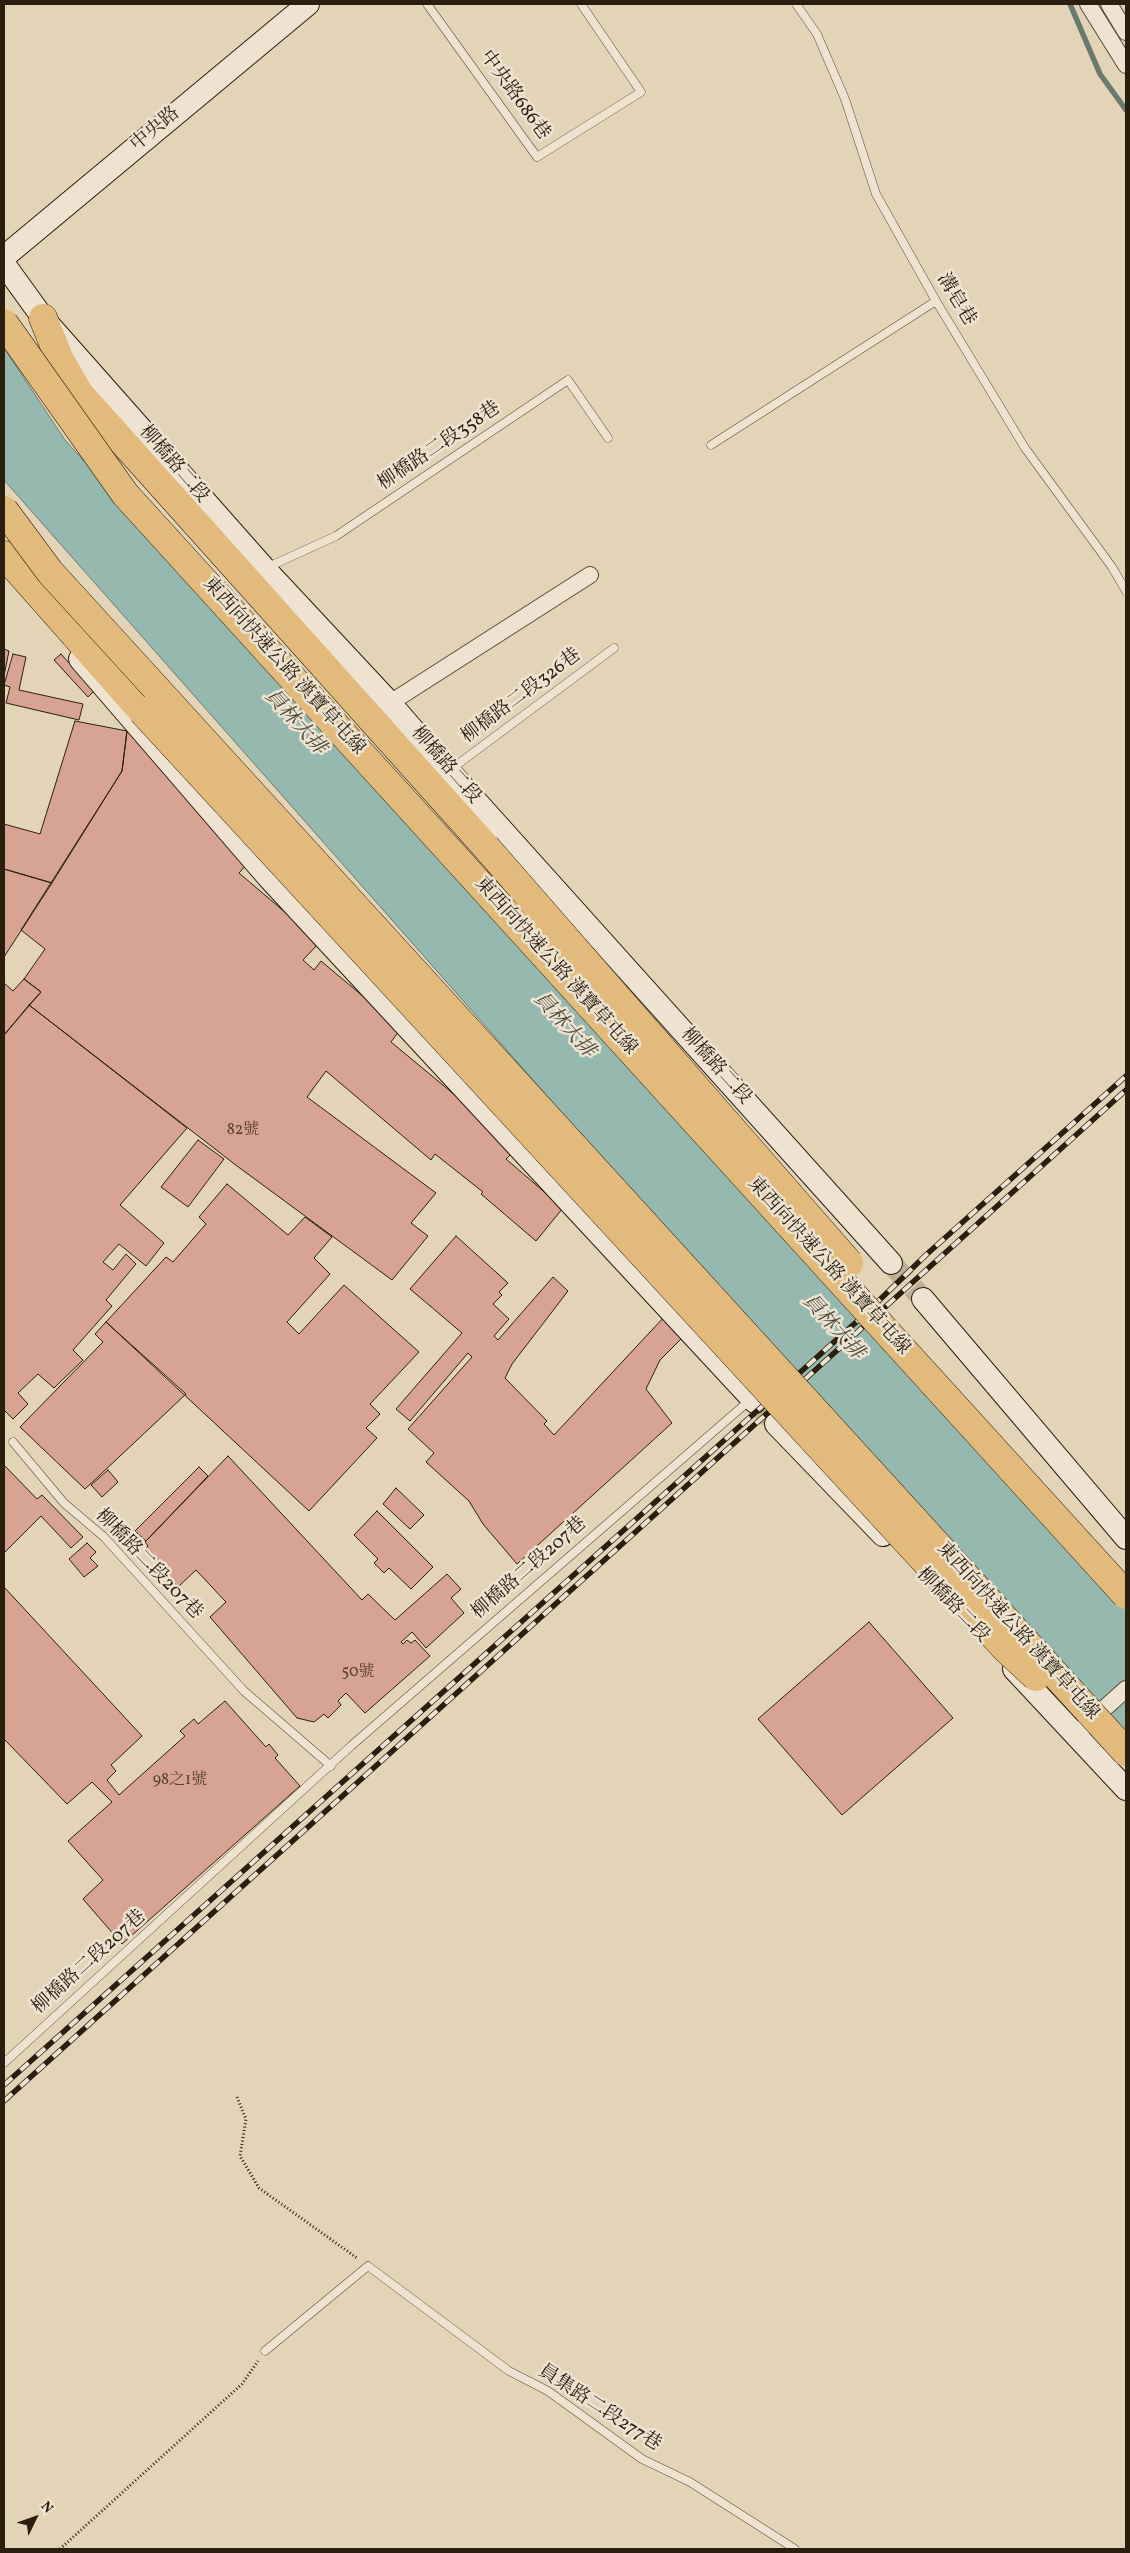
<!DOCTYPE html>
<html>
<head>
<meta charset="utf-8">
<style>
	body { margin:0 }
	#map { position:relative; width:1130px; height:2553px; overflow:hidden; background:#e4d4b7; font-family:Vollkorn,serif }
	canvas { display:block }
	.frame { position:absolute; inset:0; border:5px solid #2a1e0f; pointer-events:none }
	.north { position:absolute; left:10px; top:2493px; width:50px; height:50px; -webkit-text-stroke:4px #ede3d0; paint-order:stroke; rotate:48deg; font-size:14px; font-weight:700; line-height:20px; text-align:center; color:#2a1e0f }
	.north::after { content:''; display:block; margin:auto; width:18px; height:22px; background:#2a1e0f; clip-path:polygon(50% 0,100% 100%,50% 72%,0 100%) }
</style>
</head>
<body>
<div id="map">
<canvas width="1130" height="2553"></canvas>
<div class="frame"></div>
<div class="north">N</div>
</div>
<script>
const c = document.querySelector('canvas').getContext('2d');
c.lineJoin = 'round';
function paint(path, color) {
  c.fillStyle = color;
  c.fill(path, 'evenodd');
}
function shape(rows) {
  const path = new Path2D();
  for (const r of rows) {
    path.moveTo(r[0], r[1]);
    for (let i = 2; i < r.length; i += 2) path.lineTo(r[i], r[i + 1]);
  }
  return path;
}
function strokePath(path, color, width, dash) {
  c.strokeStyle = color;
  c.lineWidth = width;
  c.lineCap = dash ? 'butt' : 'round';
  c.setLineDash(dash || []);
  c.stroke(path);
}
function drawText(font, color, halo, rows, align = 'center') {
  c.font = font + ' Vollkorn,"Noto Serif TC",serif';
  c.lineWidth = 5;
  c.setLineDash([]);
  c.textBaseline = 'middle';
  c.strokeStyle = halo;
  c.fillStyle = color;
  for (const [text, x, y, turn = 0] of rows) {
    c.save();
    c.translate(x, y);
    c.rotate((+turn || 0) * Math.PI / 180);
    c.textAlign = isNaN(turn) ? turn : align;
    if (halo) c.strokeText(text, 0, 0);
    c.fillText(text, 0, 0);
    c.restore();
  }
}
const water = shape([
	[4,348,65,440,1126,1610,1126,1732,555,1105,4,480,4,348]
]);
const stream = shape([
	[1070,4,1100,74,1126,110]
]);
const building = shape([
	[4,649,9,651,4,676,4,649],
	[13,654,26,657,19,690,83,704,79,720,6,703,10,687,4,685,13,654],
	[61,654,94,691,88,697,54,660,61,654],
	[75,721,127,731,122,771,52,883,4,869,4,824,40,834,75,721],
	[127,731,247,864,239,873,320,942,303,960,314,970,321,961,383,1013,399,1031,391,1042,473,1110,512,1153,506,1159,563,1208,536,1241,481,1194,483,1192,435,1154,431,1160,326,1071,307,1097,436,1193,411,1223,428,1236,392,1280,237,1166,29,1005,41,992,24,979,45,949,21,930,122,771,127,731],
	[4,869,52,883,4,957,4,869],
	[24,979,41,992,4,1035,4,983,13,991,24,979],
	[29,1005,187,1128,120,1205,164,1243,146,1266,119,1244,103,1262,113,1270,126,1254,136,1264,106,1300,112,1306,73,1350,83,1360,54,1388,38,1374,18,1393,28,1404,13,1419,4,1410,4,1035,29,1005],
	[198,1140,224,1159,188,1207,161,1187,198,1140],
	[227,1184,288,1235,305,1217,332,1237,314,1258,330,1274,287,1322,299,1334,344,1285,419,1352,370,1404,380,1414,366,1428,377,1438,309,1511,106,1322,166,1257,173,1262,206,1224,199,1217,227,1184],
	[456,1236,508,1283,499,1292,502,1295,493,1304,509,1319,494,1336,498,1340,553,1277,568,1291,512,1364,505,1378,547,1421,544,1424,554,1435,665,1316,683,1337,660,1360,646,1389,672,1423,517,1564,483,1524,469,1501,426,1462,434,1453,408,1429,472,1357,468,1353,410,1421,396,1409,462,1333,410,1289,456,1236],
	[106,1322,186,1394,85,1489,20,1427,103,1342,95,1334,106,1322],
	[228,1456,362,1600,368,1594,395,1620,447,1574,461,1589,451,1598,464,1613,426,1648,412,1632,401,1642,403,1644,407,1640,411,1643,415,1640,430,1656,365,1713,346,1693,338,1701,341,1705,328,1718,324,1714,314,1722,297,1718,210,1617,226,1602,196,1570,178,1587,145,1550,148,1546,145,1542,228,1456],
	[4,1465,37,1499,42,1495,83,1537,71,1548,41,1516,4,1553,4,1465],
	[199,1467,208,1476,146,1541,135,1531,199,1467],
	[108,1470,118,1482,102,1497,91,1485,108,1470],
	[396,1488,424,1515,410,1529,383,1504,396,1488],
	[377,1511,433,1567,411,1589,389,1568,384,1573,374,1563,378,1559,354,1535,377,1511],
	[87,1543,96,1552,90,1558,98,1566,84,1577,69,1559,87,1543],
	[4,1587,142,1736,111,1765,116,1771,107,1780,119,1795,185,1736,180,1731,194,1719,198,1724,225,1701,266,1747,269,1744,278,1755,275,1758,300,1786,122,1944,83,1899,103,1880,68,1841,112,1802,92,1782,67,1804,4,1739,4,1587],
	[869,1622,953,1718,842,1815,758,1719,869,1622]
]);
const secondaryTunnel = shape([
	[891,1263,923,1299],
	[755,1402,776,1424]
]);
const path = shape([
	[237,2097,246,2119,240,2156,259,2188,357,2258],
	[60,2549,242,2384,258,2361]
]);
const lane = shape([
	[427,4,537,157,641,92,581,4],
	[796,4,817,34,845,99,876,194,936,301,1025,448,1112,567,1126,591],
	[711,445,936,301],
	[266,568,336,536,568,380,608,438],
	[450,770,614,648],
	[13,1442,64,1503,104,1537,244,1691,331,1766],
	[4,2063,351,1746,750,1400],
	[265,2351,368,2266,509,2371,548,2391,642,2459,690,2482,795,2549]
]);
const street = shape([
	[1088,4,1126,65],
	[1109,4,1126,32],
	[390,703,590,575],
	[1076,1734,1126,1689]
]);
const secondary = shape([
	[4,257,308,4],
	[4,264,43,318,265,569,390,703,449,771,891,1263],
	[80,659,268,877,755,1402],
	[923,1299,1126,1538],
	[776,1424,883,1535],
	[1014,1669,1126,1789]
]);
const highway = shape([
	[43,318,60,360,79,393,486,847],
	[4,555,142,711]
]);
const rail = shape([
	[4,2085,863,1316,927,1254,1126,1076],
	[4,2101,1126,1090]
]);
const highwayBridge = shape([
	[4,323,125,494,1126,1595],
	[4,510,50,572,1126,1752],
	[142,711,1006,1649,1036,1677],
	[486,847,849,1263]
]);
const numberNames = [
	["82號",243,1131],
	["50號",358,1673],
	["98之1號",180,1781]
];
const streetNames = [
	["中央路686巷",514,96,54],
	["中央路",156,130,-40],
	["溝皂巷",955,300,59],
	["柳橋路二段358巷",440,447,-34],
	["柳橋路二段",173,465,49],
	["東西向快速公路 漢寶草屯線",283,667,48],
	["柳橋路二段326巷",522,697,-37],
	["柳橋路二段",445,766,49],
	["東西向快速公路 漢寶草屯線",555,967,48],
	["柳橋路二段",715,1067,48],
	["東西向快速公路 漢寶草屯線",828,1267,48],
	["柳橋路二段207巷",148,1565,46],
	["柳橋路二段207巷",530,1569,-41],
	["柳橋路二段",952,1606,46],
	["東西向快速公路 漢寶草屯線",1017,1632,48],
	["柳橋路二段207巷",90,1963,-42],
	["員集路二段277巷",599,2409,33]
];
const waterNames = [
	["員林大排",294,723,48],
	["員林大排",563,1026,48],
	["員林大排",832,1328,48]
];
paint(water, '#95b8af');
strokePath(water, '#6a7a6f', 1);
strokePath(stream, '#6a7a6f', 5.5);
paint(building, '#d7a393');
strokePath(building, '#2a1e0f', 1);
strokePath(secondaryTunnel, '#bfb095', 22, [22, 11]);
strokePath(lane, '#584c39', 9);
strokePath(street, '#584c39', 18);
strokePath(secondary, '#2a1e0f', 24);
strokePath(highway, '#2a1e0f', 29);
strokePath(path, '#2a1e0f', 3, [1, 2.5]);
strokePath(lane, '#ede3d0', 8);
strokePath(street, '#ede3d0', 16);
strokePath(secondary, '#ede3d0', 22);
strokePath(highway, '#e2ba7c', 28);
strokePath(rail, '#2a1e0f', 5.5);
strokePath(rail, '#ede3d0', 4, [11]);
strokePath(highwayBridge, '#2a1e0f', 29, []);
strokePath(highwayBridge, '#e2ba7c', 28);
drawText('16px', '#553f30', null, numberNames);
drawText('19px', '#2a1e0f', '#ede3d0', streetNames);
drawText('italic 20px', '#4a4c3f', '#ede3d0', waterNames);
</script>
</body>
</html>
